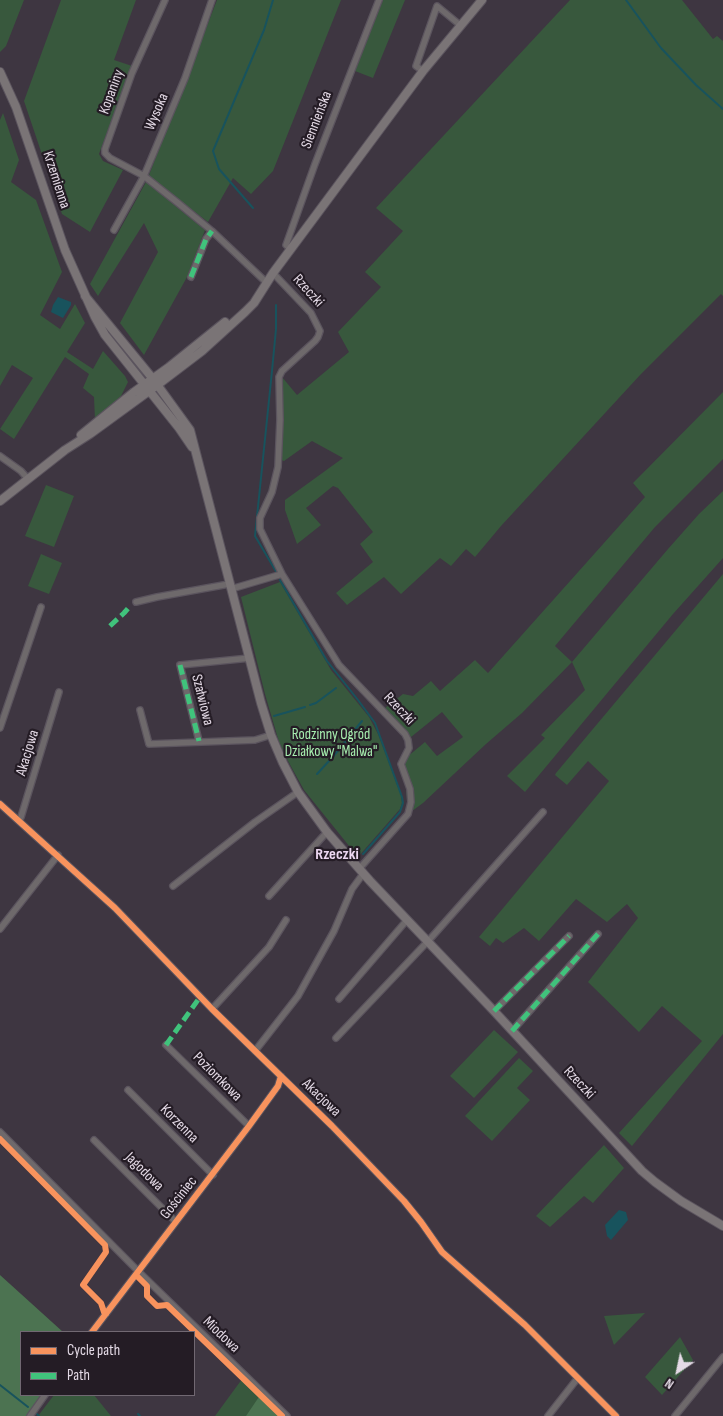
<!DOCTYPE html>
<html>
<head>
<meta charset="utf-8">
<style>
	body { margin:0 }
	#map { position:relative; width:723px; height:1416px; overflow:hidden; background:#3e3641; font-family:"Sofia Sans Condensed",sans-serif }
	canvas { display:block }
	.legend { position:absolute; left:20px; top:1331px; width:175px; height:65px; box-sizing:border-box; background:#241c25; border:1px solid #716872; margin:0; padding:6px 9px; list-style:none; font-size:15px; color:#e4dae6 }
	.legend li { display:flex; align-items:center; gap:10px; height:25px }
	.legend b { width:25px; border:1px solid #716872 }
	.north { position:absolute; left:653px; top:1346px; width:50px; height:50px; -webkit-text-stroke:4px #241c25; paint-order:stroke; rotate:214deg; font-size:14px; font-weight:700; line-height:20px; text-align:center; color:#e4dae6 }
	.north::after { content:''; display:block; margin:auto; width:18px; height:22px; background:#e4dae6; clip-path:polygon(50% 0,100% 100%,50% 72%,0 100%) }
</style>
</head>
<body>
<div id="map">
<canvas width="723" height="1416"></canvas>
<ul class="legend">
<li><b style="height:6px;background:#f8935d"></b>Cycle path</li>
<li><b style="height:6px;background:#40c37c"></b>Path</li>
</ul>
<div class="north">N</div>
</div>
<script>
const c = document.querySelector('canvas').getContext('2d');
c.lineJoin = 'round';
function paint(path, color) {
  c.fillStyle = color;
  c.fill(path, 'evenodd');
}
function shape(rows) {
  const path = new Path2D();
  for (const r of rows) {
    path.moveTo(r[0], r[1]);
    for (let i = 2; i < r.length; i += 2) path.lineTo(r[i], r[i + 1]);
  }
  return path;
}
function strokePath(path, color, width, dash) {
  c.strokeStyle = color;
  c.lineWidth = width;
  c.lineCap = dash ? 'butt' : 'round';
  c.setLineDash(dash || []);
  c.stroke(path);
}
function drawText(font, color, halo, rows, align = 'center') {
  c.font = font + ' "Sofia Sans Condensed",sans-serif';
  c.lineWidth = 4.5;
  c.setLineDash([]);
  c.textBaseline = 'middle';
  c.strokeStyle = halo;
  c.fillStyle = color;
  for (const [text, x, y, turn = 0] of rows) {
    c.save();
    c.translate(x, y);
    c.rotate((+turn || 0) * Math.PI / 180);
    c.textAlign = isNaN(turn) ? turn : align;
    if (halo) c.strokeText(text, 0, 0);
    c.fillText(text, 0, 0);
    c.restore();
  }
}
const green = shape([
	[0,0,24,0,6,46,0,52],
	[61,0,136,0,114,60,132,66,99,154,103,161,123,170,90,232,62,214,24,101],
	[217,0,341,0,273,171,251,194,233,178,208,222,150,178,149,175],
	[383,0,405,0,373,78,355,71],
	[570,0,682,0,713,39,717,36,723,41,723,296,721,294,641,374,501,526,475,557,466,549,451,566,440,558,401,594,384,577,347,605,336,593,373,562,360,544,373,532,338,488,333,486,306,508,321,525,297,544,285,510,285,500,343,458,312,441,284,461,281,460,282,377,297,395,349,352,338,332,381,287,365,272,403,231,376,208],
	[3,113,19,160,11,182,36,200,62,272,40,315,60,329,75,304,85,323,67,352,93,369,103,351,125,376,128,382,121,396,95,420,94,397,83,388,89,374,65,357,14,439,0,429,33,378,12,365,0,386,0,120],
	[146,182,205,230,187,277,144,355,120,323,158,252,144,223,98,296,90,284],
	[723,392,723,459,655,527,555,646,572,662,668,549,699,514,723,491,723,558,673,614,525,792,507,776,545,738,541,735,585,690,572,662,522,713,486,744,423,803,408,814,404,764,407,757,425,742,437,756,463,737,442,712,411,737,385,708,403,694,413,696,431,681,440,691,475,660,488,673,645,497,633,483],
	[46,485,74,496,54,547,25,536],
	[41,554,62,563,49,594,28,586],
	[723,574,723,1034,632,1146,619,1133,702,1041,662,1006,639,1032,588,982,638,918,627,904,607,922,576,899,539,941,524,928,503,943,496,938,490,946,479,937,609,781,588,761,567,785,555,775,556,773],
	[280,582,331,670,369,717,378,734,401,795,402,803,400,809,358,857,304,790,288,761,279,742,265,694,241,597],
	[494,1030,518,1052,474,1098,450,1076],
	[519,1058,533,1071,517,1088,530,1100,492,1141,465,1116],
	[604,1145,624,1168,593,1203,584,1196,550,1227,536,1216],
	[645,1313,614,1345,604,1316],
	[680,1337,693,1360,662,1395,645,1377],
	[245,1375,287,1416,215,1416],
	[54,1395,94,1395,111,1416,38,1416]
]);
const forest = shape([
	[0,1275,63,1332,21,1332,21,1395,45,1395,33,1416,0,1416],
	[263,1391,287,1416,246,1416]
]);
const water = shape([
	[58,297,71,302,71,305,63,318,51,312,53,305],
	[619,1210,626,1212,628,1220,611,1240,607,1236,605,1225]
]);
const stream = shape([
	[626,0,661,48,696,85,723,109],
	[253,208,219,169,213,151,264,30,273,0],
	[276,305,276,329,272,371,255,536,277,573],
	[280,580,327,661,358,700,375,723,402,797,403,803,400,812,363,854],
	[310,705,316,703,336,688],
	[274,716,305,707],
	[332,758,362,721],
	[317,774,329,761],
	[0,1385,28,1407],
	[37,1414,39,1416],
	[138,1414,140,1416]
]);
const street = shape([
	[165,0,132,73,105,149,105,153,110,158,144,176,178,203,212,231,267,283],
	[423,71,416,66,437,6,460,25],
	[114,230,144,176,185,78,212,0],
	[291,249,286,245,315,164,379,0],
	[273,273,311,313,320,331,318,337,315,341,282,371,279,377,280,420,278,467,272,492,260,518,260,529,282,574,339,665,405,734,408,740,409,748,401,764,410,789,411,802,408,814,359,869],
	[191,277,206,239,212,231],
	[0,456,21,471,28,479],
	[231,589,282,574],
	[136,602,157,597,229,584],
	[140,710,149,744,255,740,271,735],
	[0,728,41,607],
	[199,741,180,665,250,658],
	[0,804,115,908,212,1009,332,1126,404,1201,421,1222,442,1252,525,1325,616,1416],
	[19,821,21,817,59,692],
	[173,886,255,822,298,792],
	[269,896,327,832],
	[0,929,58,855],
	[339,999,407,920],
	[212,1009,269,947,286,920],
	[494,1011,569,936],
	[512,1031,598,934],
	[336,1038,430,939,543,812],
	[166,1045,249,1126],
	[255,1051,298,996,334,931,352,889,363,874],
	[128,1090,213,1175],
	[0,1132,138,1271,287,1416],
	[94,1140,176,1222],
	[92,1332,249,1126,278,1086,281,1076],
	[30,1416,45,1395],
	[548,1416,577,1379],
	[675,1416,723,1357]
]);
const secondary = shape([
	[0,72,16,107,65,250,95,317,105,335,179,428,192,447],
	[85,296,153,379,190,430,261,703,271,735,283,763,298,792,327,832,370,881,494,1011,642,1171,655,1182,681,1201,723,1226],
	[81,435,134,392,169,367,225,322],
	[0,501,65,450,90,434,160,383,202,351,245,312,254,303,273,273,423,71,482,0]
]);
const quiet = shape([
	[191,277,206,239,212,231],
	[110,626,124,613,130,606],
	[180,665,199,741],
	[494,1011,569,936],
	[512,1031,598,934],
	[166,1045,200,997]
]);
const cycleway = shape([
	[0,804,115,908,212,1009,332,1126,404,1201,421,1222,442,1252,525,1325,616,1416],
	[0,1139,105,1245,106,1252,83,1285,101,1303,104,1312,106,1314],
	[136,1275,147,1286,147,1296,157,1306,167,1305,282,1416],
	[92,1332,249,1126,278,1086,281,1076]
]);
const streetNames = [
	["Kopaniny",112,92,-70],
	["Wysoka",157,112,-67],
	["Siennieńska",317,120,-69],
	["Krzemienna",56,180,72],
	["Rzeczki",308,291,48],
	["Szałwiowa",202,700,76],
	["Rzeczki",399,709,47],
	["Akacjowa",28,753,-73],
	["Poziomkowa",217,1077,45],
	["Rzeczki",579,1083,47],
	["Akacjowa",321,1098,44],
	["Korzenna",179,1124,45],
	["Jagodowa",144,1172,45],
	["Gościniec",179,1198,-52],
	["Miodowa",221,1335,44]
];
const parkNames = [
	["Rodzinny Ogród",331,735],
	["Działkowy \"Malwa\"",331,752]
];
const neighbourhoodNames = [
	["Rzeczki",337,855]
];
paint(green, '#38583d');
paint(forest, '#4c7351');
paint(water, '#18535d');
strokePath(stream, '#18535d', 2);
strokePath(street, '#5b545e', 8);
strokePath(secondary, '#5b545e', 10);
strokePath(street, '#6e696b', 5.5);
strokePath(secondary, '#7a7476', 8);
strokePath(quiet, '#40c37c', 5, [10, 5]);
strokePath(cycleway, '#f8935d', 6);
drawText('15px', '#e4dae6', '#241c25', streetNames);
drawText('15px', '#a7eeaf', '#241c25', parkNames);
drawText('bold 16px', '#ecd7f1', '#241c25', neighbourhoodNames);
</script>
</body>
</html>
